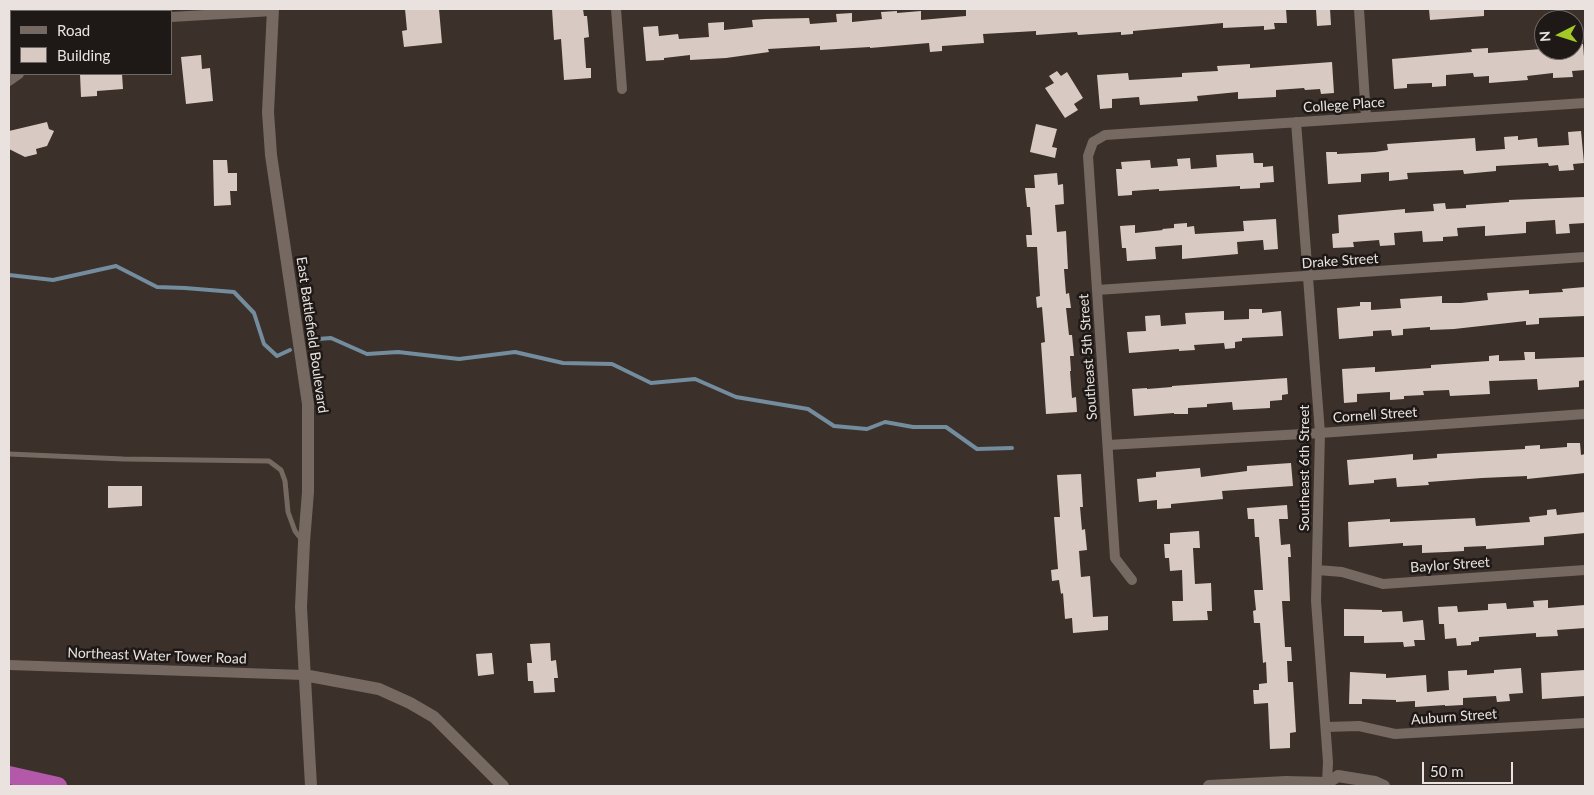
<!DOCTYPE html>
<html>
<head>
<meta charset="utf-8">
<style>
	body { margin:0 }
	#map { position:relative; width:1594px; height:795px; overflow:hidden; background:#3b302a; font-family:Lato,sans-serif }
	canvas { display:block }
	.frame { position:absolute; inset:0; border:10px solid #e9e2de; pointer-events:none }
	.legend { position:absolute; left:10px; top:10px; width:162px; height:65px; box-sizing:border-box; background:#1e1917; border:1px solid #6f6967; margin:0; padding:6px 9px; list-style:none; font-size:15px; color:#e9e2de }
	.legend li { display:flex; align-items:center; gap:10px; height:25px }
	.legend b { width:25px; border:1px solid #6f6967 }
	.north { position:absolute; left:1534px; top:10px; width:50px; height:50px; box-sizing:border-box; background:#1e1917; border:1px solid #6f6967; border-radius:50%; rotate:265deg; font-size:14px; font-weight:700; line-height:20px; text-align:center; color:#e9e2de }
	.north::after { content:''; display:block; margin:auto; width:18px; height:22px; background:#a3c927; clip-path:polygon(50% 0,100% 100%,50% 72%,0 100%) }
	.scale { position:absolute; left:1422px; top:762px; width:91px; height:22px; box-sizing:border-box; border:2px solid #e9e2de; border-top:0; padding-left:6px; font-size:15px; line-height:18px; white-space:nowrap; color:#e9e2de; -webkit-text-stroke:4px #1e1917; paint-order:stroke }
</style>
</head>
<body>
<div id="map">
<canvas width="1594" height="795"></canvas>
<div class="frame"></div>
<ul class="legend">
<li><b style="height:6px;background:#756962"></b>Road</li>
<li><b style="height:14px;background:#d8cac3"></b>Building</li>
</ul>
<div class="north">N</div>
<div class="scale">50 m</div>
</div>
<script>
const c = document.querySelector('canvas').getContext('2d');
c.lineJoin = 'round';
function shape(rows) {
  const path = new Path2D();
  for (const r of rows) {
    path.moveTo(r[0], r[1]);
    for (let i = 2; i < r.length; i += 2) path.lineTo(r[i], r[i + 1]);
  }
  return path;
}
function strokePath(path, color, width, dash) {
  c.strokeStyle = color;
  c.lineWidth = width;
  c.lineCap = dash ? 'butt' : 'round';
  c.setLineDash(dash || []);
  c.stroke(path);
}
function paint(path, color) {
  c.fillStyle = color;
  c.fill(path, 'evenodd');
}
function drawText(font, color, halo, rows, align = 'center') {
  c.font = font + ' Lato,sans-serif';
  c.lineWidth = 5;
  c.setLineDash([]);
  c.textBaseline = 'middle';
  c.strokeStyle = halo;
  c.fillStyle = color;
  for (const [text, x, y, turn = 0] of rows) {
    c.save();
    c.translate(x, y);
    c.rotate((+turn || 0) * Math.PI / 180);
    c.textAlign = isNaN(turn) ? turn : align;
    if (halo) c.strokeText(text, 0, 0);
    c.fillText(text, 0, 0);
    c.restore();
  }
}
const stream = shape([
	[9,275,53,280,116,266,157,287,185,288,234,292,254,313,264,344,277,356,290,350],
	[310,342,318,339,331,338,367,354,398,352,459,359,515,352,563,363,612,364,651,383,695,379,736,397,808,409,834,426,867,429,885,422,913,427,946,427,977,449,1012,448]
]);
const building = shape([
	[405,9,439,9,442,43,404,47,402,31,407,30],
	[552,9,583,9,584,16,587,16,589,37,584,38,586,68,591,68,591,78,564,80,561,39,554,40],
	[966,9,1286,9,1287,23,1274,23,1275,29,1264,30,1264,26,1223,28,1223,23,1133,31,1133,34,1121,35,1121,32,1078,35,1077,32,1036,35,1036,31,983,34,984,43,942,46,942,51,930,52,929,43,870,48,870,47,820,50,820,46,768,49,769,52,726,58,690,60,690,55,664,58,664,60,646,61,643,27,658,26,659,36,678,34,679,39,709,37,708,23,724,22,724,30,753,27,752,20,765,19,809,18,810,24,837,22,836,14,852,13,852,22,882,19,881,12,897,11,897,13,921,11,921,20,966,16],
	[1316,9,1330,9,1331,25,1317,26],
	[1429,9,1484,9,1484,16,1430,20],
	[1583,44,1585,70,1572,71,1573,77,1553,78,1553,73,1527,76,1528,80,1489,83,1489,76,1474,77,1473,73,1446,75,1446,86,1432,87,1432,83,1407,84,1407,88,1394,89,1392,59,1472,52,1471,49,1488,48,1488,53,1542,49,1574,50,1574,45],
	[201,55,202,69,210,68,213,101,186,104,181,57],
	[1332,62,1334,93,1321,94,1320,89,1305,90,1304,88,1276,90,1276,97,1238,99,1238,92,1197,96,1198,101,1140,105,1139,97,1112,99,1112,108,1100,109,1097,75,1128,73,1129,80,1182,77,1182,73,1218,71,1217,66,1250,64,1250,68],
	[1057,71,1061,76,1067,72,1083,98,1074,104,1078,110,1065,118,1045,88,1054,83,1049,76],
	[80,74,122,74,123,89,97,91,97,96,81,97],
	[47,122,49,129,54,131,47,146,36,149,37,154,25,157,9,149,9,131],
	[1036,124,1057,129,1052,147,1057,148,1055,158,1030,152],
	[1581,131,1584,163,1573,164,1574,170,1559,171,1558,165,1549,166,1548,163,1496,166,1496,171,1464,174,1463,170,1407,173,1408,179,1389,181,1389,172,1361,174,1361,182,1328,184,1326,152,1337,152,1337,154,1375,152,1388,150,1387,144,1475,138,1476,151,1505,149,1504,137,1518,136,1518,140,1537,138,1538,147,1569,145,1568,132],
	[1253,153,1254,163,1263,163,1263,167,1273,166,1274,182,1260,183,1260,188,1240,189,1240,186,1159,191,1159,189,1132,191,1132,195,1118,196,1116,169,1122,169,1121,162,1150,160,1151,168,1178,166,1177,159,1190,158,1191,169,1217,167,1216,155],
	[213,160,227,160,228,173,237,173,237,191,230,191,231,205,214,206],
	[1057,173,1058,185,1063,184,1064,204,1055,205,1057,232,1066,231,1068,269,1064,269,1066,294,1069,293,1071,308,1066,308,1069,335,1072,335,1074,356,1070,356,1071,371,1070,371,1072,398,1076,397,1077,412,1046,414,1041,343,1045,342,1042,307,1037,308,1036,297,1040,296,1037,247,1027,247,1026,235,1032,235,1030,207,1027,207,1025,188,1035,188,1034,175],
	[1584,197,1585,223,1569,224,1570,233,1556,234,1555,220,1526,222,1526,233,1485,236,1485,226,1457,228,1458,236,1443,237,1443,241,1423,242,1422,231,1394,233,1395,245,1380,246,1379,240,1353,242,1354,247,1333,248,1332,234,1339,233,1338,215,1405,209,1405,213,1434,211,1433,204,1445,203,1446,209,1466,208,1466,205,1509,202,1509,200],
	[1276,219,1278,249,1264,250,1263,240,1237,242,1238,254,1182,259,1182,245,1155,247,1156,259,1127,261,1126,248,1122,248,1120,226,1135,225,1135,233,1163,230,1162,229,1174,228,1174,224,1187,223,1187,227,1194,226,1195,234,1244,231,1243,221],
	[1585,287,1585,316,1539,318,1539,324,1526,325,1526,321,1454,329,1430,330,1430,327,1403,329,1403,335,1392,336,1391,330,1373,331,1373,336,1339,339,1337,308,1360,306,1360,302,1371,302,1371,310,1401,308,1400,299,1442,296,1442,303,1461,303,1488,300,1487,293,1529,290,1529,294,1563,292,1562,289],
	[1249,309,1262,309,1262,313,1281,311,1283,336,1242,338,1242,341,1235,342,1235,348,1225,349,1224,343,1194,345,1195,350,1179,351,1179,349,1129,353,1127,332,1146,331,1145,316,1160,315,1161,326,1186,324,1185,313,1224,311,1224,320,1249,319],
	[1524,352,1535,352,1535,359,1585,357,1585,380,1579,381,1579,387,1538,390,1537,379,1489,381,1490,394,1450,396,1449,390,1423,391,1424,395,1404,396,1404,399,1390,400,1390,392,1357,394,1357,402,1344,403,1342,369,1375,367,1375,372,1431,368,1431,365,1489,361,1489,356,1499,355,1499,361,1525,360],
	[1287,378,1288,394,1282,395,1282,400,1270,401,1270,408,1233,410,1232,402,1207,404,1207,407,1188,408,1188,414,1174,414,1174,413,1134,416,1132,389,1147,388,1147,389,1172,387,1172,386],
	[1567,443,1580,443,1581,455,1585,454,1585,473,1527,479,1527,476,1482,478,1428,482,1429,485,1397,487,1396,478,1374,480,1374,483,1349,485,1347,460,1413,454,1413,460,1437,458,1437,454,1525,449,1525,446,1540,445,1540,449,1567,447],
	[1291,463,1293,486,1222,491,1223,499,1171,504,1171,508,1157,509,1157,500,1139,502,1137,479,1156,477,1156,472,1200,468,1201,477,1247,471,1247,466],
	[1081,474,1083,507,1080,507,1082,530,1085,529,1087,550,1079,551,1081,577,1090,576,1093,617,1108,616,1108,630,1073,633,1072,618,1065,619,1063,593,1061,594,1059,580,1052,581,1051,570,1058,569,1054,517,1060,517,1057,475],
	[108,486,142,486,142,506,108,508],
	[1287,505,1288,519,1279,519,1281,545,1290,544,1291,557,1288,557,1290,601,1282,601,1285,647,1291,647,1292,661,1287,661,1288,682,1293,682,1296,732,1290,733,1290,748,1270,749,1268,703,1254,704,1253,690,1259,690,1259,684,1267,683,1266,662,1263,663,1260,623,1254,623,1253,611,1256,610,1254,590,1263,590,1259,537,1255,537,1254,519,1248,519,1247,508],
	[1556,509,1557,515,1585,512,1585,533,1544,537,1544,545,1486,549,1486,546,1464,547,1464,551,1446,552,1422,553,1422,545,1403,546,1403,543,1349,547,1348,522,1390,519,1390,522,1475,518,1476,526,1530,522,1529,517,1547,515,1547,510],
	[1199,531,1200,548,1193,548,1195,584,1211,583,1212,611,1207,611,1208,620,1173,621,1172,601,1183,601,1182,570,1170,571,1169,558,1165,558,1164,544,1170,544,1170,533],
	[1548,600,1548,608,1585,605,1585,628,1557,630,1558,636,1536,637,1536,633,1479,637,1479,641,1471,642,1471,645,1457,646,1456,638,1445,639,1444,624,1439,624,1438,607,1457,606,1458,612,1488,610,1488,604,1506,603,1507,609,1534,607,1533,601],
	[1344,609,1382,610,1382,612,1402,611,1403,622,1423,620,1425,640,1414,640,1415,646,1404,647,1403,642,1364,643,1364,636,1344,636],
	[550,643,551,661,556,660,558,678,554,678,555,692,534,693,533,681,528,681,527,663,532,663,530,644],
	[492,653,494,674,478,676,476,654],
	[1521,668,1523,693,1509,694,1510,701,1497,702,1496,696,1463,698,1463,705,1445,706,1445,705,1415,707,1415,701,1396,702,1396,700,1362,699,1362,704,1349,704,1350,672,1386,674,1386,678,1426,675,1427,692,1449,690,1448,671,1467,670,1467,675,1494,673,1494,670],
	[1585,670,1585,696,1542,699,1541,673]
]);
const service = shape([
	[9,454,123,459,269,461,281,470,285,481,288,512,295,531,302,540]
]);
const minor = shape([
	[18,9,22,11],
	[616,9,622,89],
	[1359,9,1366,117],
	[171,17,273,11],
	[9,81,19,74],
	[1296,122,1320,433,1316,601,1328,762,1327,783],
	[1097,290,1585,257],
	[1108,445,1320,433,1585,414],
	[1318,570,1342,572,1383,584,1585,570],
	[1132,580,1115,558,1088,156,1093,142,1105,135,1585,103],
	[9,665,304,675],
	[1326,727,1359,726,1395,734,1585,723]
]);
const tertiary = shape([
	[273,9,268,112,271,155,308,404,308,492,304,542,301,607,311,786],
	[304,675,379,689,410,703,434,717,503,786],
	[1209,786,1286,782,1327,783,1338,776,1375,782,1384,786]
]);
const motorway = shape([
	[9,775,58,786]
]);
const streetNames = [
	["College Place",1344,105,-4],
	["Drake Street",1340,261,-4],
	["East Battlefield Boulevard",312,335,82],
	["Southeast 5th Street",1088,357,-94],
	["Cornell Street",1375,415,-4],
	["Southeast 6th Street",1304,468,-90],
	["Baylor Street",1450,565,-4],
	["Northeast Water Tower Road",157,656,2],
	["Auburn Street",1454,717,-4]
];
strokePath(stream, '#738c9e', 4);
paint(building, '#d8cac3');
strokePath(service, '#756962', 5);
strokePath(minor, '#756962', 10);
strokePath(tertiary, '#756962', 12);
strokePath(motorway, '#b459a9', 18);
drawText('14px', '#e9e2de', '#1e1917', streetNames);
</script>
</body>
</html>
